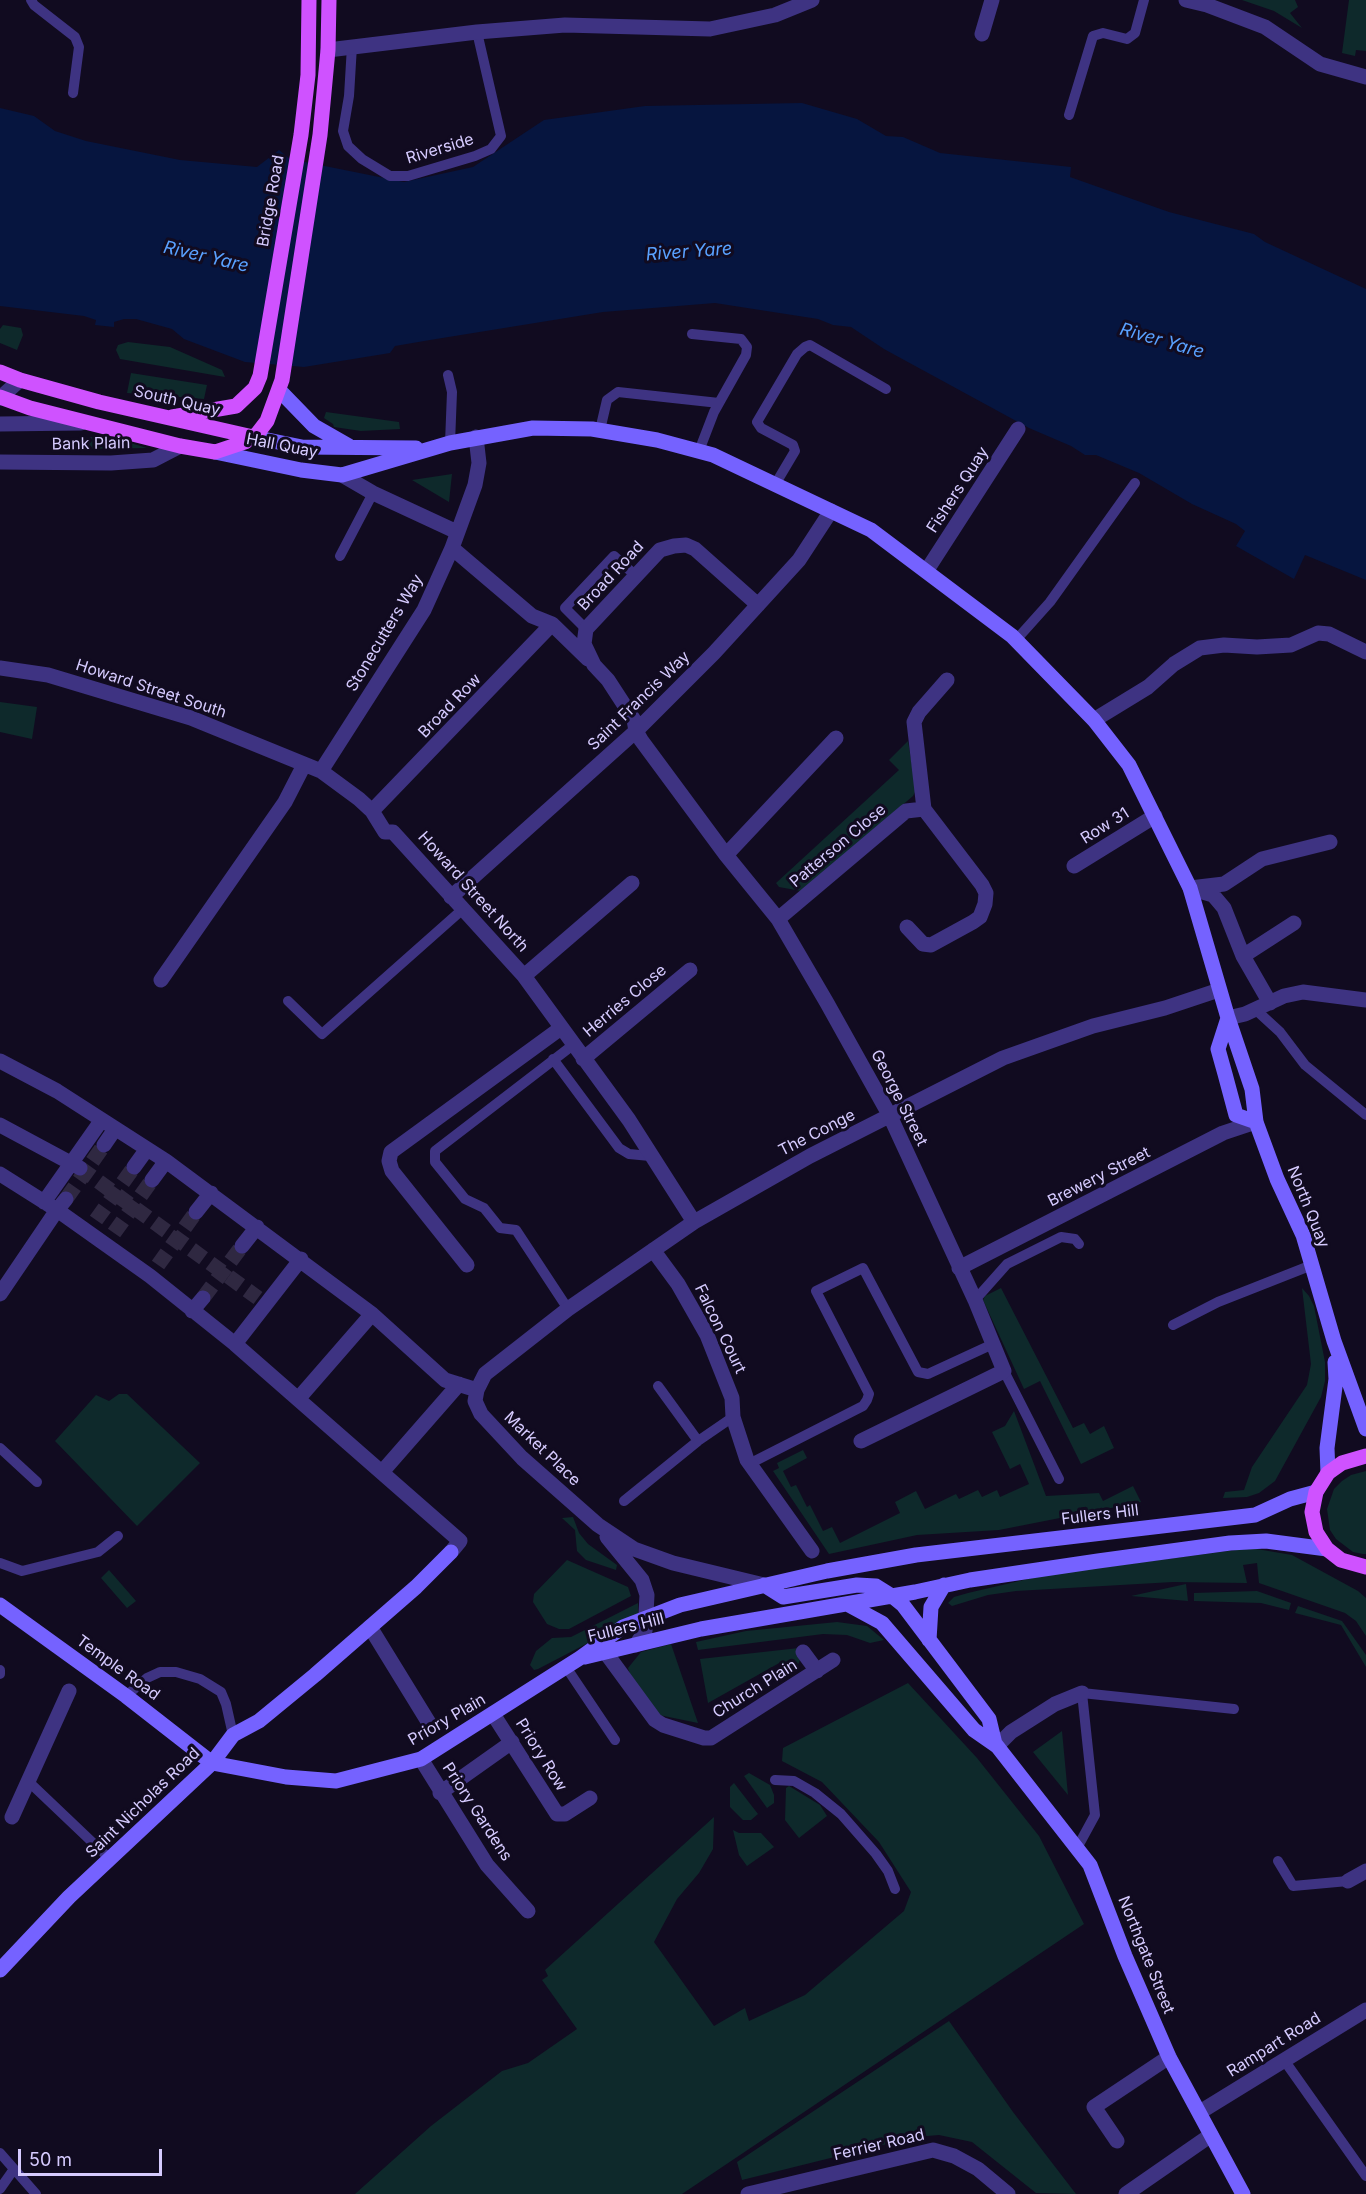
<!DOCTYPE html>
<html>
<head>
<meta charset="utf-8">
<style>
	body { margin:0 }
	#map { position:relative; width:1366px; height:2194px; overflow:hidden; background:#110b20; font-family:Inter,sans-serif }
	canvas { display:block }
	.scale { position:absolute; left:18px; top:2149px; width:144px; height:27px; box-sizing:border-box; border:3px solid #d6cbff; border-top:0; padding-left:8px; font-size:18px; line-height:21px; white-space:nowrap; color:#d6cbff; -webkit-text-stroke:4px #110b20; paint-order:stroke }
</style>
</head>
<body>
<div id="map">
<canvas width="1366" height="2194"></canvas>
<div class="scale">50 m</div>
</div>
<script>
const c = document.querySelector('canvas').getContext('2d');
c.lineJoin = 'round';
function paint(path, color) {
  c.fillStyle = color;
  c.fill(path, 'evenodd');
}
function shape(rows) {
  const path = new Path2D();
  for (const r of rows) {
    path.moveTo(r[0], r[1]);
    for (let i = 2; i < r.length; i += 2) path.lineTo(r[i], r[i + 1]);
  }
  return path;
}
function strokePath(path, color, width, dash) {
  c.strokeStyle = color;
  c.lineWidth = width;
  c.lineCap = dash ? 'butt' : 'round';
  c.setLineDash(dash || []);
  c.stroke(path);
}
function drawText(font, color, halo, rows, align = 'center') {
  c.font = font + ' Inter,sans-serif';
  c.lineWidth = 6;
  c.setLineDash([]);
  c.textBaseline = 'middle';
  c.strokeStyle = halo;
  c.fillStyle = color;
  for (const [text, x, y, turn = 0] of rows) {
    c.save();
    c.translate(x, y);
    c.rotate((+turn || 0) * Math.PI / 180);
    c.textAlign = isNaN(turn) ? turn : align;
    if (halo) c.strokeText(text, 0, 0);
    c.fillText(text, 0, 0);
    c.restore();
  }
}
const green = shape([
	[1242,0,1295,0,1298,7,1290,13,1302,28,1274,11],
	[1349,0,1366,0,1366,51,1356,50,1355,56,1342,53],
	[3,325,21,328,23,335,17,350,0,343,0,329],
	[128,342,170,347,222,370,225,377,120,359,116,350,118,345],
	[131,373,207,385,204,399,127,393],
	[326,412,399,422,400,429,361,431,334,427,333,424,324,418],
	[92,437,124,441,147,448,85,449,83,438],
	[452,474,449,502,412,480],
	[0,702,37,707,32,739,0,732],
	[908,741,916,790,913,796,801,891,779,887,776,883,899,770,889,760],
	[1001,1288,1073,1428,1084,1423,1090,1434,1104,1426,1114,1448,1081,1464,1040,1381,1024,1389,983,1300,985,1296],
	[1302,1288,1309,1296,1314,1306,1325,1362,1325,1381,1321,1397,1275,1481,1259,1493,1247,1497,1223,1498,1225,1492,1244,1490,1252,1467,1307,1385,1311,1364],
	[119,1394,127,1394,200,1463,137,1526,55,1441,96,1395,109,1401],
	[1014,1411,1046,1496,1099,1493,1103,1501,1133,1486,1141,1502,999,1530,917,1535,829,1554,773,1471,779,1468,777,1463,803,1450,807,1458,783,1471,791,1487,796,1485,807,1507,810,1505,823,1531,832,1527,840,1543,900,1513,895,1502,916,1491,925,1509,956,1494,959,1499,978,1490,982,1497,997,1490,1000,1497,1029,1484,1020,1464,1010,1469,992,1432,1005,1426],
	[1366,1471,1366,1554,1363,1554,1353,1552,1336,1539,1330,1530,1327,1509,1334,1489,1342,1481,1351,1475],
	[573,1517,579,1533,588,1544,617,1565,616,1570,586,1560,577,1551,575,1530,562,1518],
	[1251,1548,1292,1555,1358,1591,1366,1598,1366,1636,1356,1621,1345,1613,1259,1583,1257,1563,1243,1565,1247,1583,1173,1582,1016,1591,988,1595,952,1606,948,1603,954,1597,968,1593,1045,1575],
	[567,1560,628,1587,631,1596,569,1629,559,1629,547,1624,533,1602,534,1594],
	[109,1570,136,1601,127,1608,101,1578],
	[1186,1584,1188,1601,1131,1596],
	[1257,1591,1291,1603,1289,1610,1261,1603,1194,1601,1194,1593],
	[638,1603,638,1617,538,1669,534,1670,530,1665,536,1651,552,1638,571,1637],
	[1298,1606,1342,1621,1366,1655,1366,1667,1341,1625,1295,1613],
	[837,1622,867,1626,884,1640,870,1643,847,1635,823,1634,698,1650,696,1642,746,1631],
	[671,1644,698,1723,659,1715,630,1675,628,1668,641,1652],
	[808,1647,796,1655,800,1660,795,1671,788,1672,781,1662,708,1703,700,1659],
	[908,1683,977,1758,1039,1836,1084,1924,682,2194,355,2194,431,2126,502,2071,528,2063,577,2029,542,1980,548,1976,545,1970,714,1817,713,1849,699,1873,677,1899,654,1942,714,2026,745,2008,749,2021,805,1995,904,1911,911,1892,879,1842,822,1782,782,1761,783,1748],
	[1062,1731,1068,1795,1033,1752],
	[749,1773,770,1785,774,1795,774,1803,767,1808,744,1776],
	[734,1783,758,1814,751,1820,743,1820,730,1807,730,1787],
	[789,1786,820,1805,827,1816,799,1838,785,1820,786,1788],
	[733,1830,739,1833,761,1833,774,1847,747,1866,739,1855],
	[949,2021,1013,2112,1076,2194,1036,2193,972,2142,939,2135,915,2137,742,2180,737,2162]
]);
const water = shape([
	[802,103,857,119,886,136,903,137,940,153,1071,167,1070,177,1169,212,1254,234,1265,242,1366,289,1366,580,1305,555,1294,579,1236,546,1245,531,1236,524,1192,504,1139,473,1096,455,1085,455,1071,446,1029,428,884,349,851,327,833,325,818,319,715,303,603,312,430,340,395,346,390,353,304,367,245,362,184,339,172,329,136,319,124,319,114,322,114,327,95,325,96,320,84,316,0,306,0,108,34,116,55,131,86,141,180,160,257,167,279,150,290,159,404,182,473,167,544,120,645,106]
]);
const streetTunnel = shape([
	[80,1168,258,1298],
	[66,1199,104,1145],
	[96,1220,134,1167],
	[114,1233,152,1180],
	[158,1265,196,1212],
	[203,1298,242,1246]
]);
const lane = shape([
	[31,0,34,5,75,37,79,47,73,93],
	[352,46,349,96,343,131,348,146,362,159,390,176,408,176,475,156,491,149,501,136,477,32],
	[1069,115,1093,36,1103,33,1127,39,1135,33,1144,0],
	[692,334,741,339,747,347,746,355,714,412,699,451],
	[448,375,452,392,450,443],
	[600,430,607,400,618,392,719,403],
	[776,483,795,451,793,445,761,428,757,422,797,354,805,347,810,345,886,389],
	[340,556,373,493],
	[586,629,565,608,614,556,636,576],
	[1016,640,1050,602,1135,483],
	[288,1001,322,1034,463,909],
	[1256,1010,1280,1032,1305,1065,1366,1115],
	[553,1059,619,1148,629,1154,650,1156],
	[975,1300,1007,1264,1061,1237,1075,1239,1079,1244],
	[568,1309,516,1230,500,1228,484,1208,465,1199,435,1162,435,1151,573,1045],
	[1173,1325,1218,1302,1312,1265],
	[1004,1371,1059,1479],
	[658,1386,698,1441],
	[0,1448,37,1482],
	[749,1464,863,1406,867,1400,869,1394,816,1291,863,1268,918,1372,928,1374,993,1344],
	[624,1501,698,1441,733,1417],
	[0,1563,22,1571,98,1552,118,1536],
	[566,1667,615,1740],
	[0,1670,0,1674],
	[126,1696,147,1678,160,1672,176,1672,200,1679,221,1692,226,1704,233,1735],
	[775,1780,794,1781,815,1793,841,1814,876,1854,888,1871,895,1889],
	[29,1782,111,1860],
	[1077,1848,1095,1815,1082,1693,1234,1709],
	[1278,1861,1293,1886,1348,1881],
	[1284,2060,1366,2176],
	[0,2153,36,2194],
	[0,2189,14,2169]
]);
const street = shape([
	[1186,0,1207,5,1265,27,1320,64,1366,77],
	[982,34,992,0],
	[328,50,477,32,565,25,710,29,775,15,812,0],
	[0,398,20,380],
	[0,424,81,423],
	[0,462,111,463,153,460,180,446],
	[342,475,373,493,457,532],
	[452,548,532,616,552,624,588,659],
	[927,570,1018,429],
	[758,605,695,549,686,545,674,546,660,550,586,629,584,644,594,665,608,680,634,720,636,731,641,740,726,855,778,919,827,1003,890,1116,975,1300,1004,1371,861,1441],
	[0,668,48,675,191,718,321,771,359,799,372,811,385,832,393,832,524,976,629,1120,694,1222],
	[1094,720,1148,687,1174,664,1200,648,1224,645,1257,647,1291,645,1318,633,1329,634,1366,652],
	[321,771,424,610,452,548,475,485,479,463,476,437],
	[924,809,914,722,919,712,947,680],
	[372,811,552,624],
	[726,855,836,738],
	[1074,866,1155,816],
	[1190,888,1224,884,1262,859,1330,842],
	[1196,890,1213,895,1224,908,1243,956,1270,1003],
	[451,897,636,731,714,653,799,560,831,511],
	[778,919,906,811,924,809,982,885,986,893,985,904,980,917,973,922,931,945,923,944,907,927],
	[1243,956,1294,923],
	[524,976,632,883],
	[161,980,285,802,304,765],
	[1228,1018,1245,1014,1284,996,1303,992,1366,1000],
	[583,1059,690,970],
	[0,1061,57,1091,166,1161,372,1314,445,1380,477,1390],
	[0,1125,80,1168],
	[104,1145,115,1129],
	[134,1167,147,1149],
	[0,1174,57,1210,66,1199],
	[152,1180,166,1161],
	[44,1202,101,1121],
	[196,1212,211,1193],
	[242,1246,257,1227],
	[653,1250,678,1284,707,1335,732,1398,733,1417,747,1460,812,1551],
	[467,1265,392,1171,389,1161,391,1152,561,1028],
	[959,1268,1223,1133,1256,1122],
	[0,1294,57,1210,150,1276,235,1344,460,1541,451,1552],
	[192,1311,203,1298],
	[235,1344,301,1259],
	[298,1399,372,1314],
	[382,1472,459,1384],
	[607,1537,642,1580,647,1595,645,1631,636,1645],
	[764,1585,673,1563,634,1549,598,1525,522,1458,481,1414,475,1401,477,1390,485,1374,568,1309,694,1222,810,1156,1003,1058,1093,1026,1165,1008,1219,990],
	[370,1627,429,1723],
	[803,1652,817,1671],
	[606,1653,655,1720,663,1725,704,1738,711,1738,833,1660],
	[493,1714,557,1814,565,1814,590,1798],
	[997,1746,1011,1732,1055,1704,1082,1693],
	[421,1759,487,1865,528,1911],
	[440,1793,512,1742],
	[12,1817,69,1691],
	[1348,1881,1366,1871],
	[1200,2112,1366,2010],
	[1117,2141,1094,2107,1169,2057],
	[748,2194,933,2150,954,2156,978,2169,1008,2194],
	[1126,2194,1211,2135]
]);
const secondary = shape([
	[280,391,314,426,349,446],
	[253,437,302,447,416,448],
	[215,452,301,470,342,475,450,443,533,428,592,429,657,440,713,455,871,530,1012,636,1094,720,1129,765,1190,888,1228,1018,1252,1089,1256,1122,1277,1179,1303,1235,1334,1341,1366,1429],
	[1228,1018,1218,1049,1225,1074,1236,1115,1256,1122],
	[1328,1473,1327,1448,1336,1379,1335,1362],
	[764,1585,783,1597,857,1585,876,1586,892,1596,903,1605,989,1719,995,1744],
	[847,1604,882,1623,974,1730,997,1746,1090,1865,1125,1956,1169,2057,1243,2194],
	[0,1605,126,1696,212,1763,286,1777,336,1781,421,1759,580,1658,623,1627,680,1605,827,1571,916,1555,1255,1515,1290,1499,1316,1492],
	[929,1640,931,1607,944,1585],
	[585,1657,701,1629,915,1592,970,1580,1098,1561,1230,1543,1266,1541,1327,1549],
	[0,1970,69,1897,212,1763,233,1735,259,1721,315,1675,416,1587,451,1552]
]);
const primary = shape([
	[0,372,20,380,99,402,253,437],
	[0,397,30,408,180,446,215,452,245,442,257,434,267,421,282,380,320,135,328,50,329,0],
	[172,417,236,406,255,388,260,376,301,135,308,75,309,0],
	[1366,1456,1342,1463,1328,1473,1316,1492,1312,1512,1316,1532,1327,1549,1341,1560,1366,1567]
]);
const streetNames = [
	["Riverside",440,149,-17],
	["Bridge Road",271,201,-80],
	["South Quay",177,401,13],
	["Bank Plain",91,444,-1],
	["Hall Quay",282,446,11],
	["Fishers Quay",958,490,-57],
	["Broad Road",611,576,-47],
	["Stonecutters Way",385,633,-59],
	["Howard Street South",151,689,18],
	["Saint Francis Way",639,701,-44],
	["Broad Row",450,706,-46],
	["Row 31",1105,826,-32],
	["Patterson Close",838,846,-40],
	["Howard Street North",473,892,48],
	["Herries Close",625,1001,-40],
	["George Street",899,1098,63],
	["The Conge",817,1133,-27],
	["Brewery Street",1099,1177,-27],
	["North Quay",1308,1207,68],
	["Falcon Court",720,1329,64],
	["Market Place",542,1449,44],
	["Fullers Hill",1100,1515,-7],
	["Fullers Hill",626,1628,-14],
	["Temple Road",118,1668,36],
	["Church Plain",755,1689,-32],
	["Priory Plain",447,1720,-30],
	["Priory Row",541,1755,58],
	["Saint Nicholas Road",143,1803,-44],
	["Priory Gardens",477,1812,57],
	["Northgate Street",1146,1955,68],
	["Rampart Road",1274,2045,-32],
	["Ferrier Road",879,2145,-13]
];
const waterNames = [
	["River Yare",689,252,-4],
	["River Yare",206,257,13],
	["River Yare",1162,341,16]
];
paint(green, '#0e292b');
paint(water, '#06153f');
strokePath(streetTunnel, '#2f2841', 15, [15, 8]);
strokePath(lane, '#3e3382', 10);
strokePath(street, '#3e3382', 15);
strokePath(secondary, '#7562ff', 15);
strokePath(primary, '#cf52ff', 15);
drawText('16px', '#d6cbff', '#110b20', streetNames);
drawText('italic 18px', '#59a1ff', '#110b20', waterNames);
</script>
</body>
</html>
